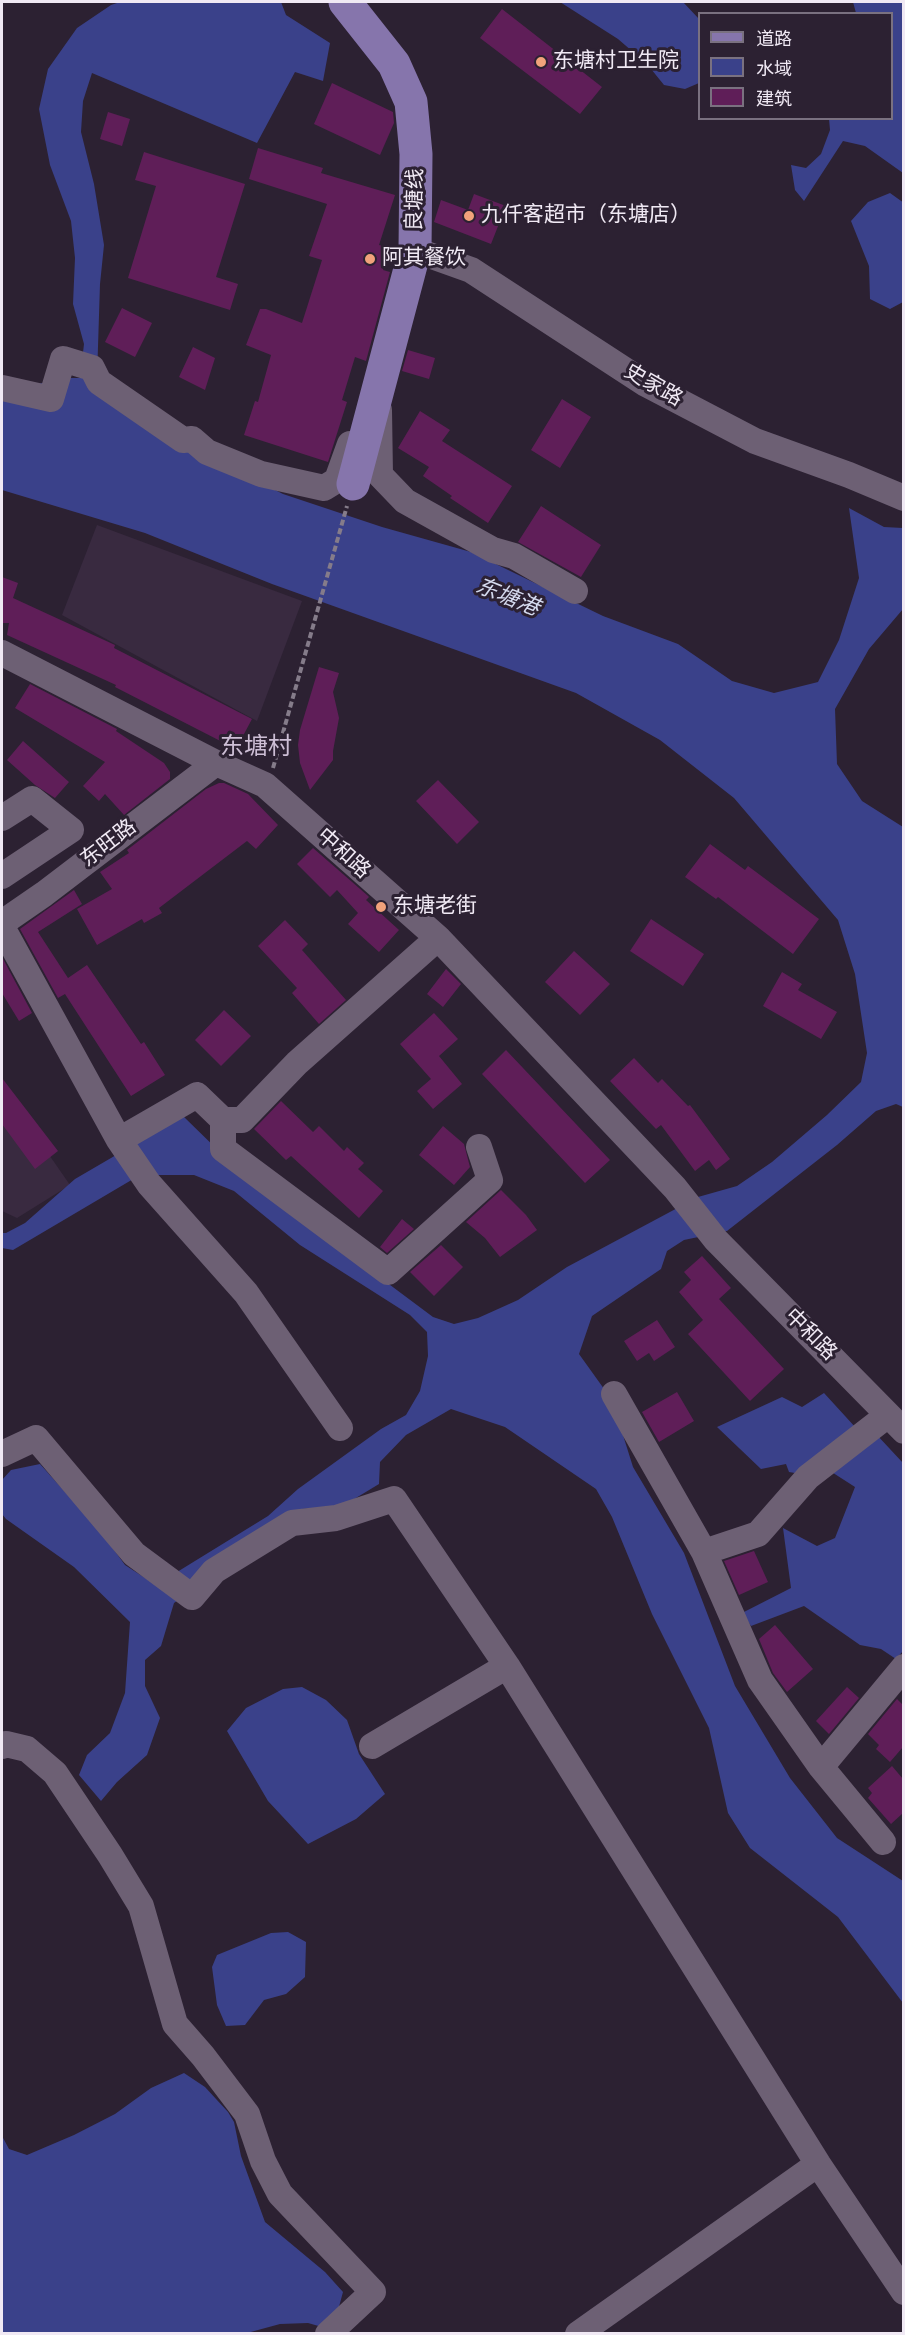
<!DOCTYPE html>
<html>
<head>
<meta charset="utf-8">
<style>
	body { margin:0 }
	#map { position:relative; width:905px; height:2335px; overflow:hidden; background:#2c2132; font-family:Roboto,"Noto Sans SC",sans-serif }
	canvas { display:block }
	.frame { position:absolute; inset:0; border:3px solid #f0e9f4; pointer-events:none }
	.legend { position:absolute; left:698px; top:12px; width:195px; height:108px; box-sizing:border-box; background:#2c2132; border:2px solid #7a7180; margin:0; padding:8px 10px; list-style:none; font-size:18px; color:#f0e9f4 }
	.legend li { display:flex; align-items:center; gap:12px; height:30px }
	.legend b { width:30px; border:2px solid #7a7180 }
</style>
</head>
<body>
<div id="map">
<canvas width="905" height="2335"></canvas>
<div class="frame"></div>
<ul class="legend">
<li><b style="height:8px;background:#8675ac"></b>道路</li>
<li><b style="height:16px;background:#3a418a"></b>水域</li>
<li><b style="height:16px;background:#5f1e58"></b>建筑</li>
</ul>
</div>
<script>
const c = document.querySelector('canvas').getContext('2d');
c.lineJoin = 'round';
function paint(path, color) {
  c.fillStyle = color;
  c.fill(path, 'evenodd');
}
function shape(rows) {
  const path = new Path2D();
  for (const r of rows) {
    path.moveTo(r[0], r[1]);
    for (let i = 2; i < r.length; i += 2) path.lineTo(r[i], r[i + 1]);
  }
  return path;
}
function strokePath(path, color, width, dash) {
  c.strokeStyle = color;
  c.lineWidth = width;
  c.lineCap = dash ? 'butt' : 'round';
  c.setLineDash(dash || []);
  c.stroke(path);
}
function drawText(font, color, halo, rows, align = 'center') {
  c.font = font + ' Roboto,"Noto Sans SC",sans-serif';
  c.lineWidth = 6;
  c.setLineDash([]);
  c.textBaseline = 'middle';
  c.strokeStyle = halo;
  c.fillStyle = color;
  for (const [text, x, y, turn = 0] of rows) {
    c.save();
    c.translate(x, y);
    c.rotate((+turn || 0) * Math.PI / 180);
    c.textAlign = isNaN(turn) ? turn : align;
    if (halo) c.strokeText(text, 0, 0);
    c.fillText(text, 0, 0);
    c.restore();
  }
}
const built = shape([
	[97,525,302,601,257,721,62,615],
	[2,1087,70,1185,17,1218,2,1211]
]);
const water = shape([
	[120,2,281,2,286,15,330,43,323,81,295,72,257,143,92,73,83,101,81,132,94,184,104,245,100,284,97,378,190,447,283,494,382,527,471,552,603,616,678,644,732,681,774,693,818,682,839,640,859,578,849,508,884,527,903,528,903,609,869,649,835,709,837,764,862,801,903,827,903,1107,896,1104,876,1111,837,1145,727,1231,684,1240,667,1251,661,1269,592,1316,579,1354,612,1400,633,1467,684,1553,735,1686,790,1778,837,1838,903,1881,903,2003,838,1917,750,1848,728,1813,709,1728,652,1614,612,1517,596,1489,505,1427,451,1409,406,1435,380,1462,379,1484,341,1507,302,1509,174,1603,161,1646,145,1660,145,1686,160,1718,147,1755,117,1782,101,1801,79,1775,87,1755,110,1733,125,1693,130,1622,74,1567,6,1519,2,1514,2,1480,11,1470,40,1464,101,1532,125,1565,156,1585,268,1516,298,1489,381,1429,406,1415,420,1391,428,1356,427,1332,410,1315,300,1245,234,1191,194,1175,140,1175,13,1250,2,1248,2,1233,6,1233,25,1223,75,1179,183,1116,225,1157,287,1208,433,1317,454,1324,478,1318,518,1300,567,1267,698,1197,737,1186,772,1162,827,1115,861,1082,867,1053,855,974,838,920,734,798,660,740,576,693,272,584,145,533,2,490,2,387,16,390,61,378,80,378,84,344,73,304,75,258,71,221,50,165,39,109,48,69,77,28,111,5],
	[560,2,683,2,699,19,699,83,685,89,664,85,647,64,618,39],
	[853,2,903,2,903,173,865,146,843,141,804,201,795,190,791,165,806,168,821,154,830,130,829,119,892,118,892,14,856,13],
	[890,193,904,203,903,302,890,309,870,299,869,266,851,221,868,202],
	[824,1393,856,1428,795,1473,789,1472,786,1464,761,1469,717,1427,782,1397,802,1407],
	[876,1434,903,1463,903,1651,896,1659,881,1649,860,1645,804,1606,751,1626,742,1613,791,1588,783,1528,817,1546,835,1538,855,1487,827,1469],
	[302,1687,326,1700,347,1720,359,1754,385,1794,356,1819,308,1844,268,1801,227,1731,246,1708,283,1689],
	[288,1932,306,1942,305,1977,286,1994,264,2000,245,2025,226,2026,217,2005,212,1967,217,1955,271,1933],
	[184,2073,205,2087,228,2112,234,2122,241,2156,265,2222,325,2272,343,2292,337,2314,322,2327,308,2323,280,2324,247,2333,2,2333,2,2136,9,2149,27,2155,74,2135,115,2114,151,2088]
]);
const building = shape([
	[502,9,602,87,580,114,480,38],
	[332,83,393,112,394,123,380,155,314,124],
	[108,112,130,119,122,146,100,139],
	[258,148,323,168,321,173,395,195,379,245,390,248,383,270,390,272,366,361,355,357,342,400,347,402,328,462,244,435,255,401,258,402,271,355,246,345,260,309,266,309,302,323,322,260,309,256,327,204,249,179],
	[144,152,245,184,216,277,238,284,230,310,128,278,156,186,135,180],
	[474,194,506,206,491,244,434,222,441,200,468,210],
	[122,308,152,323,135,357,105,342],
	[193,347,215,358,205,390,179,377],
	[408,350,435,358,429,379,402,371],
	[562,399,591,417,560,468,531,450],
	[420,411,450,430,442,441,512,486,488,523,450,498,452,496,423,476,429,467,398,448],
	[541,506,601,545,581,577,518,542],
	[2,577,18,583,13,598,115,645,114,648,252,719,236,749,115,687,116,685,7,635,9,623,2,623],
	[319,667,339,673,333,692,339,718,333,751,333,760,310,790,300,763,298,745,300,730],
	[30,684,117,729,116,731,164,763,170,772,170,779,124,815,105,794,99,801,83,786,105,762,15,708],
	[23,741,69,782,55,798,35,785,7,760],
	[438,780,479,822,457,844,416,801],
	[219,783,224,783,248,794,278,825,256,849,247,841,159,908,162,913,144,923,142,919,97,945,77,909,112,889,100,872,129,853,127,850,206,789],
	[710,844,745,870,748,866,819,919,793,954,718,897,716,899,685,877],
	[313,848,367,895,369,897,366,900,399,930,379,952,348,924,358,913,337,890,330,897,297,864],
	[74,890,82,904,38,932,68,978,87,965,141,1044,144,1042,165,1075,131,1096,65,994,58,998,20,929],
	[651,919,704,954,683,986,630,951],
	[285,920,308,944,302,950,346,1000,319,1024,292,993,297,988,258,946],
	[574,951,610,984,580,1015,545,982],
	[2,957,32,1013,19,1021,2,993],
	[446,969,461,984,443,1007,427,994],
	[782,972,802,984,798,990,837,1012,821,1039,763,1006],
	[224,1010,251,1036,221,1066,195,1040],
	[434,1013,458,1039,439,1056,462,1084,433,1109,417,1091,431,1079,400,1044],
	[506,1050,610,1160,585,1183,482,1074],
	[634,1058,658,1083,662,1079,688,1106,690,1105,730,1159,716,1170,709,1160,695,1171,661,1125,656,1129,610,1081],
	[2,1078,58,1151,35,1169,2,1124],
	[281,1101,313,1132,319,1126,344,1151,347,1147,364,1163,358,1169,383,1191,359,1218,291,1156,286,1160,254,1129],
	[443,1126,464,1144,470,1167,454,1185,419,1155],
	[501,1190,526,1215,537,1230,500,1257,485,1238,466,1222],
	[402,1219,414,1229,387,1253,380,1247],
	[441,1245,463,1267,434,1296,410,1272],
	[702,1256,731,1288,719,1299,784,1369,750,1401,688,1334,703,1320,679,1292,691,1280,684,1272],
	[657,1320,675,1347,654,1361,649,1353,637,1361,624,1341],
	[677,1392,694,1421,659,1442,642,1412],
	[754,1551,768,1582,739,1595,724,1561],
	[775,1625,813,1669,787,1692,773,1673,759,1639],
	[847,1687,859,1698,829,1734,816,1721],
	[897,1699,903,1705,903,1747,890,1762,876,1749,879,1745,868,1734],
	[892,1766,903,1779,903,1813,891,1824,868,1798,872,1793,868,1788]
]);
const path = shape([
	[273,768,347,506]
]);
const minor = shape([
	[415,250,471,270,646,384,755,441,849,475,904,498],
	[2,388,51,399,63,359,92,368,99,382,183,440,192,439,207,452,261,474,324,488,337,480,350,444],
	[379,410,380,475,405,501,493,550,514,556,575,591],
	[2,653,216,763,265,785,438,938,675,1188,716,1240,904,1431],
	[2,818,32,799,71,830,2,876],
	[2,923,44,894,216,763],
	[2,927,119,1140,149,1184,246,1293,340,1428],
	[223,1120,242,1120,297,1063,438,938],
	[119,1140,197,1095,223,1120,223,1149,388,1272,490,1180,479,1147],
	[614,1394,704,1552,760,1680,821,1767,883,1842],
	[2,1454,36,1438,134,1554,192,1597,214,1571,292,1523,336,1518,394,1499,507,1666,818,2164,904,2292],
	[704,1552,758,1534,808,1477,888,1415],
	[2,1746,6,1744,27,1749,55,1773,110,1855,141,1906,175,2024,203,2056,247,2114,263,2161,280,2194,373,2292,328,2334],
	[372,1746,507,1666],
	[821,1767,904,1667],
	[578,2334,818,2164]
]);
const major = shape([
	[345,2,394,64,411,102,416,154,415,250,353,484]
]);
const markers = [
	[541,62,6,"#f1a27b"],
	[469,216,6,"#f1a27b"],
	[370,259,6,"#f1a27b"],
	[381,907,6,"#f1a27b"]
];
const poiNames = [
	["东塘村卫生院",553,62],
	["九仟客超市（东塘店）",481,216],
	["阿其餐饮",382,259],
	["东塘老街",393,907]
];
const streetNames = [
	["良塘线",416,200,-89],
	["史家路",653,386,30],
	["东旺路",109,844,-37],
	["中和路",343,854,42],
	["中和路",810,1335,45]
];
const waterNames = [
	["东塘港",507,598,22]
];
const quarterNames = [
	["东塘村",256,748]
];
paint(built, '#392a40');
paint(water, '#3a418a');
paint(building, '#5f1e58');
strokePath(path, '#857c8a', 4, [6, 3]);
strokePath(minor, '#6d6074', 26);
strokePath(major, '#8675ac', 33);
for (const [x, y, r, color] of markers) {
  const dot = new Path2D();
  dot.arc(x, y, r, 0, 2 * Math.PI);
  c.fillStyle = color;
  c.fill(dot);
  strokePath(dot, '#2c2132', 2);
}
drawText('21px', '#f0e9f4', '#2c2132', poiNames, 'left');
drawText('21px', '#f0e9f4', '#2c2132', streetNames);
drawText('italic 22px', '#d5daef', '#2c2132', waterNames);
drawText('24px', '#cdbed5', '#2c2132', quarterNames);
</script>
</body>
</html>
